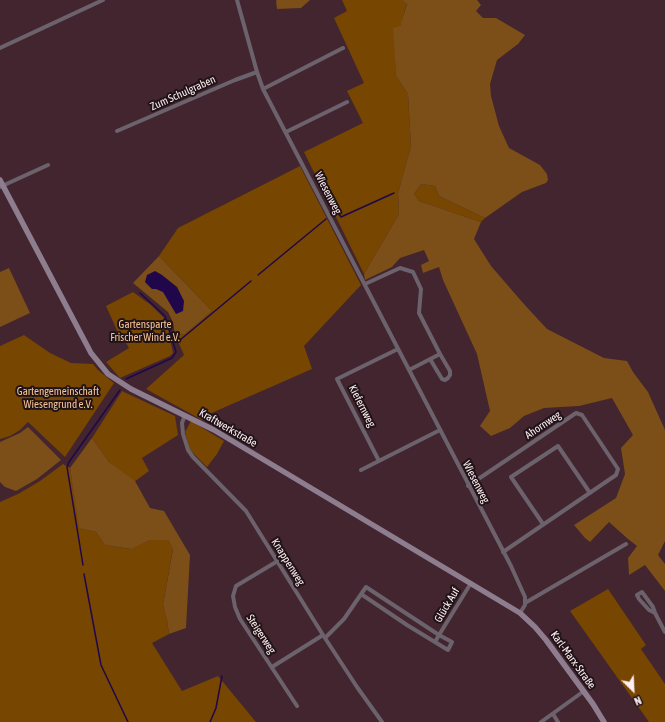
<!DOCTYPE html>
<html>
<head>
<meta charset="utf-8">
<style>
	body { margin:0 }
	#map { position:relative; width:665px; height:722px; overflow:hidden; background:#42252f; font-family:"Asap Condensed",sans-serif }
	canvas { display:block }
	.north { position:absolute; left:613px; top:670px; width:40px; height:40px; -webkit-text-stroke:3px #201317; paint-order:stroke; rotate:156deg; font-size:11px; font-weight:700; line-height:16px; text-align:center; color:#ffeff3 }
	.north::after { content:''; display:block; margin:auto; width:14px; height:18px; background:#ffeff3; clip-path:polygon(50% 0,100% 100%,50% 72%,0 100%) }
</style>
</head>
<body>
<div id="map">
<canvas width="665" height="722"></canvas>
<div class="north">N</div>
</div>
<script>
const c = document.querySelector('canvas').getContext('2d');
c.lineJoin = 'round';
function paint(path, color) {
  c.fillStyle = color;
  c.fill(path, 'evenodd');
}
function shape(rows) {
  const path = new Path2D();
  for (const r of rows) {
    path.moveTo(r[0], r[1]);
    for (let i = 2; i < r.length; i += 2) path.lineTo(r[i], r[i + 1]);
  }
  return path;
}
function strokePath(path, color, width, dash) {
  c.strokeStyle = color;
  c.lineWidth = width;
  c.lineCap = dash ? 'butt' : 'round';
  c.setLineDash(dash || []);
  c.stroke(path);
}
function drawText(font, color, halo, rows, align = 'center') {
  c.font = font + ' "Asap Condensed",sans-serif';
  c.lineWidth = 4;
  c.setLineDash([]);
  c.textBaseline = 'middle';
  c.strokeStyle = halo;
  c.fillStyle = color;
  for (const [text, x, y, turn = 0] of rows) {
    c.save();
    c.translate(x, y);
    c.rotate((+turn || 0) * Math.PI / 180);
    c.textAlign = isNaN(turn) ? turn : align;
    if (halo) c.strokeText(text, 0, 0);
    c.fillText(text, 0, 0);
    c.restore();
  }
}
const green = shape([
	[342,0,402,0,407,3,400,27,394,28,396,76,408,94,411,146,398,193,399,214,364,274,304,152,363,123,347,91,364,83,334,18,347,11],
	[300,166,361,285,304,346,312,369,207,415,202,420,146,389,184,355,175,335,185,334,212,311,159,256,178,228],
	[421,184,435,186,439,196,485,218,481,222,419,201,414,194],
	[133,292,151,305,163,317,167,324,173,353,170,356,120,378,106,362,129,348,122,336,120,337,106,306],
	[24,335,50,353,71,363,93,364,98,370,114,383,65,457,28,422,20,430,10,436,0,439,0,346],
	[122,391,175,416,178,435,142,458,149,471,134,482,109,462,92,438],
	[191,421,224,441,217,454,207,467,189,449,185,432],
	[63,464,70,468,80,528,96,532,105,545,130,549,150,540,168,540,173,548,163,605,167,620,169,634,152,643,182,691,218,676,256,722,0,722,0,502,18,494,40,481],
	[608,589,646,645,641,649,665,684,665,722,649,722,570,611]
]);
const forest = shape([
	[277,0,310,0,301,8,277,9,276,1],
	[402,0,477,0,481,5,476,11,483,18,496,18,525,35,518,44,497,60,490,84,491,96,499,126,509,148,540,165,547,174,548,180,546,183,522,192,485,218,439,196,435,186,421,184,414,194,419,201,481,222,474,239,491,266,523,303,547,329,604,358,627,361,633,372,648,392,665,430,665,541,658,555,665,564,665,591,645,565,629,575,628,558,637,546,628,539,609,522,590,542,585,538,574,525,616,498,625,474,621,448,633,435,612,398,579,406,544,408,524,416,510,428,491,436,480,426,490,411,477,354,443,280,439,267,423,273,421,265,429,261,424,250,400,258,392,267,365,280,364,274,399,214,398,193,411,146,408,94,396,76,393,28,400,26,407,4],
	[159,256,212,311,185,334,175,335,173,322,168,312,133,283],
	[9,268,30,313,0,327,0,272],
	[28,427,61,460,37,479,16,491,5,487,0,482,0,442,20,433],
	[92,438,109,462,135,481,150,508,164,511,190,555,186,628,169,634,167,620,163,605,173,549,168,540,150,540,131,549,105,545,96,532,79,528,70,468]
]);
const water = shape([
	[155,271,162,275,177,287,184,301,183,311,176,314,163,292,156,289,152,289,145,282,147,275]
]);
const stream = shape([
	[338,213,341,217,394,193],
	[258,275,326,219],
	[180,340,251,281],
	[126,379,172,358,176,352,165,316,140,293],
	[83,565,67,467,69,462,120,390],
	[84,574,101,665,128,722],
	[210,722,216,708,222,676]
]);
const street = shape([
	[237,0,257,72,263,89,511,566,525,597,525,605,520,613],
	[0,48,103,0],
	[263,89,343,48],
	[117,131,235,80,257,72],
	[286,132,347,102],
	[0,187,48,165],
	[365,284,400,268,413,272,421,289,419,313,440,354,409,370],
	[430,359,442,379,445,380,448,378,450,375,450,371,440,354],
	[185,415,182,423,183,434,188,450,193,457,246,511,323,635,357,687,382,722],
	[379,461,337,379,398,349],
	[361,470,440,430],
	[468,486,576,413,582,415,618,469,616,475,503,552],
	[543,524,511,477,558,446,590,493],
	[276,562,236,586,233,596,235,607,240,619,297,706],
	[361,594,407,625,448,650,452,642,439,635,435,642],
	[525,603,626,544],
	[655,613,649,610,639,599,637,595,642,592,653,607,655,613,665,632],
	[325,638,344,619,366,587,439,635,471,583],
	[272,667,323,635],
	[553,714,558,722],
	[541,722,584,691]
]);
const secondary = shape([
	[0,180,91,353,108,374,131,389,214,430,520,613,535,627,546,640,593,704,604,722]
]);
const streetNames = [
	["Zum Schulgraben",183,93,-24],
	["Wiesenweg",328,193,63],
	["Kiefernweg",362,406,63],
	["Ahornweg",543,425,-34],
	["Kraftwerkstraße",228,428,30],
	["Wiesenweg",476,482,63],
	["Knappenweg",288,562,58],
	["Glück Auf",447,605,-59],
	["Steigerweg",261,634,57],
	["Karl-Marx-Straße",573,660,54]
];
const parkNames = [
	["Gartensparte",145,325],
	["Frischer Wind e.V.",145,338],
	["Gartengemeinschaft",58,392],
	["Wiesengrund e.V.",58,405]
];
paint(green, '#774600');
paint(forest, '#7c4e18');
paint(water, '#20064b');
strokePath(stream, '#20064b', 1.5);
strokePath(street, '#6c626c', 4);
strokePath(secondary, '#8d7d8e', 5.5);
drawText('11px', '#ffeff3', '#201317', streetNames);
drawText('11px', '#f7c593', '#201317', parkNames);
</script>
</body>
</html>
